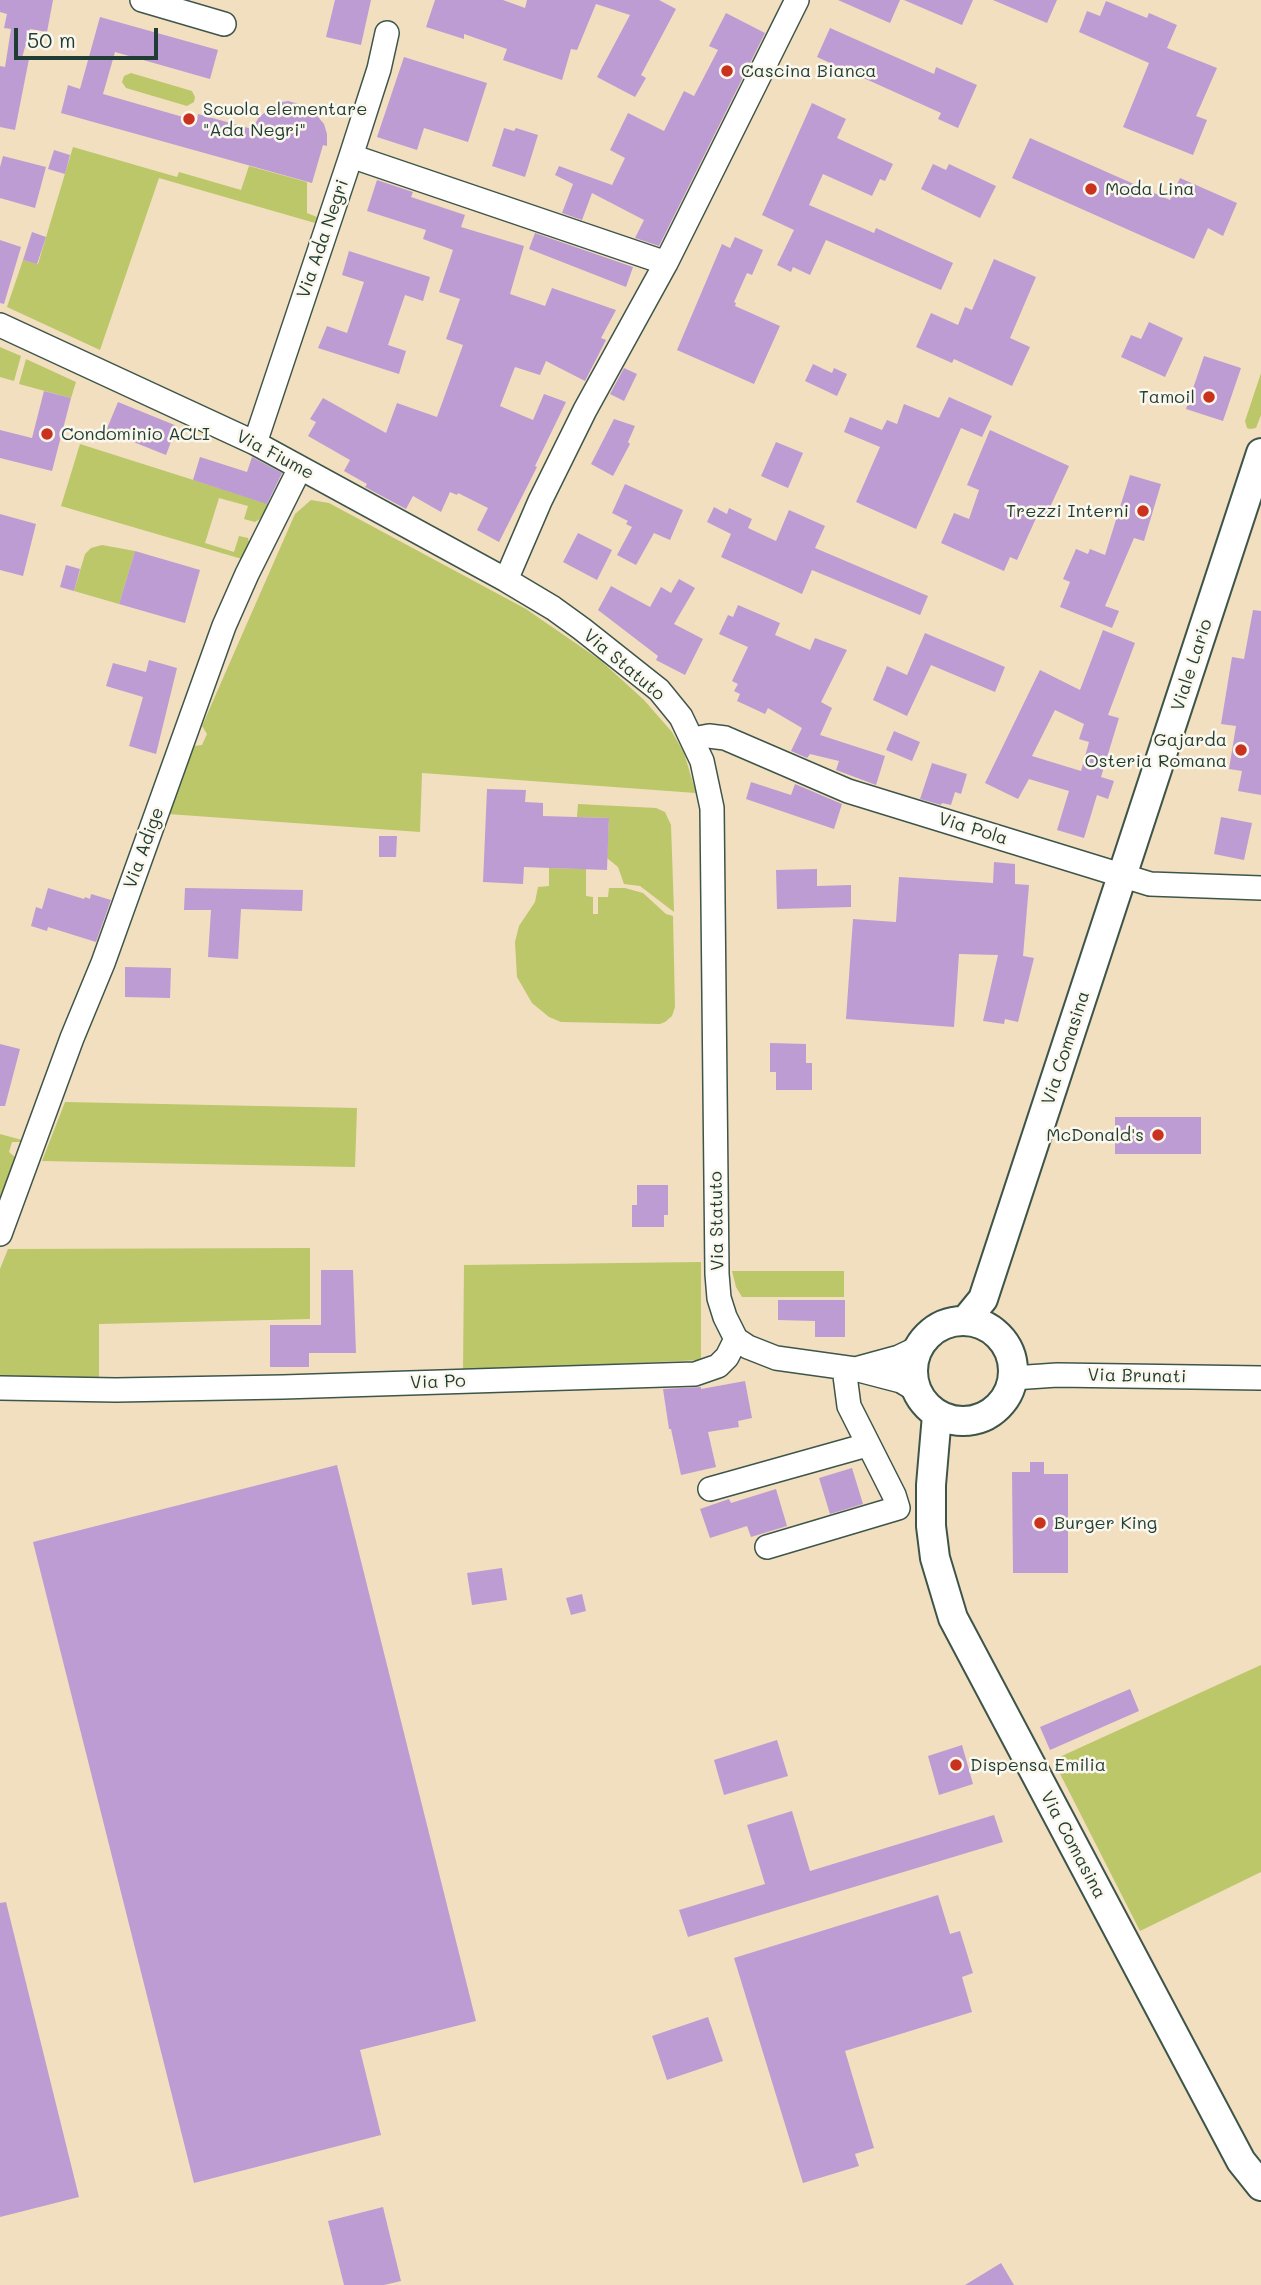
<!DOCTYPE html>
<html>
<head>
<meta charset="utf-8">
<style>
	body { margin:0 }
	#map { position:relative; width:1261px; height:2285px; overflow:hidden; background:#f1dfc0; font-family:Mali,sans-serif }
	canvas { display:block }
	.scale { position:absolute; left:14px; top:28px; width:144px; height:32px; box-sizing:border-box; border:4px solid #1f3d34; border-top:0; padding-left:9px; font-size:21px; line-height:24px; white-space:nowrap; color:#1f3d34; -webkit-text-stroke:5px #fbf7ec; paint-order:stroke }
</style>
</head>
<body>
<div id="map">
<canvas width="1261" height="2285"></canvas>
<div class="scale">50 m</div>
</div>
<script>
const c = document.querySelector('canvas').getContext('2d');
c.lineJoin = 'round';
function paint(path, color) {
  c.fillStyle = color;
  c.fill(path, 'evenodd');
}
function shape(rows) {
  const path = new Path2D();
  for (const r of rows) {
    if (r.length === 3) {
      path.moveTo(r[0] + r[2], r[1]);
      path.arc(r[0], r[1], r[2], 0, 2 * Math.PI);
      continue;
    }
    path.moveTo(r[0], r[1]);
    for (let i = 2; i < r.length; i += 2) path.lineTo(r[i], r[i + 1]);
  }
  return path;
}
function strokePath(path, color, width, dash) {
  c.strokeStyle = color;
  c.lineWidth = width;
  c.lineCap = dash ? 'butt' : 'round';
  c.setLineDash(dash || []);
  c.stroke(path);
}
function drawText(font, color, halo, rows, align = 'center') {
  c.font = font + ' Mali,sans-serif';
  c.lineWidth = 5;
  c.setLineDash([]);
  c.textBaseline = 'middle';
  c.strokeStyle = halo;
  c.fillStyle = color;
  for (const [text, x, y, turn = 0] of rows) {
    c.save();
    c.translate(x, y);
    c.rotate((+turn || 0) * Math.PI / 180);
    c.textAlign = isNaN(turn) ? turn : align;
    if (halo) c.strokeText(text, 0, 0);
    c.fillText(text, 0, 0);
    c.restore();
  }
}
const green = shape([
	[131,73,192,91,195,97,194,102,187,106,126,88,122,82,124,76],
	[73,147,177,177,179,172,241,190,249,166,307,182,307,213,317,217,315,223,159,178,100,350,7,307,23,260,38,264],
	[0,347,21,356,14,381,0,377],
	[26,359,76,382,71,398,19,384],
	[1261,373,1261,415,1256,428,1250,429,1247,428,1245,421],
	[80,444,269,504,260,519,255,522,244,519,248,506,219,498,205,543,234,552,239,536,248,538,249,543,242,559,61,506],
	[311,500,329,503,526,609,600,660,644,700,672,732,684,753,696,793,422,773,420,832,168,814,193,746,202,745,207,734,202,726,295,514],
	[102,545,135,551,119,604,74,591,85,554,91,548],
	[578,804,656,808,665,812,671,825,674,912,640,886,624,884,618,867,607,858,609,818,577,817],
	[549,868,586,869,586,896,593,897,593,914,598,914,598,897,608,897,609,888,625,888,643,893,666,914,673,916,675,1007,672,1016,665,1022,660,1024,561,1022,549,1017,532,1003,517,977,515,942,519,926,535,902,538,887,549,886],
	[65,1102,357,1108,355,1167,42,1161],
	[0,1134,22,1140,22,1142,12,1142,9,1152,16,1158,0,1199],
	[310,1248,310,1319,99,1324,99,1381,0,1379,0,1269,8,1249],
	[701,1262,701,1360,463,1371,464,1265],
	[732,1271,844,1271,844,1297,742,1297,736,1287],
	[1261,1665,1261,1872,1140,1931,1053,1760]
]);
const building = shape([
	[0,0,53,0,47,32,30,29,22,58,29,59,15,130,0,127,0,66,5,67,11,29,4,28,7,14,0,12],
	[335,0,371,0,361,45,326,37],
	[435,0,503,0,525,8,527,0,659,0,676,9,641,75,646,78,635,97,597,77,630,15,596,4,577,50,571,49,562,80,503,60,507,49,464,34,464,39,426,27],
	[838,0,900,0,890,23],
	[904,0,973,0,962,25],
	[993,0,1057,0,1047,23],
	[1106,1,1147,18,1149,13,1177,25,1167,48,1217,68,1196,116,1207,120,1193,155,1123,127,1149,63,1079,32,1087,11,1100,16],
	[726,13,765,33,659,246,635,238,644,220,592,193,582,220,562,213,573,184,555,175,559,166,612,185,625,158,610,150,628,113,664,131,684,91,694,96,718,50,709,46],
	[100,17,218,50,210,79,115,52,103,94,197,121,198,114,252,129,259,117,277,103,288,101,310,107,324,124,327,134,327,146,323,145,312,183,61,113,68,85,80,89],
	[830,28,934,74,936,67,977,85,958,128,938,119,941,113,817,57],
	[404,57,487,83,468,142,424,128,417,150,377,137],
	[812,103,846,119,837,138,893,164,885,181,880,179,872,196,823,174,809,205,874,233,876,228,953,263,941,290,826,240,810,275,793,267,791,272,777,265,794,230,762,215],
	[504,128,514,131,516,128,538,135,525,177,492,166],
	[1030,138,1170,200,1180,178,1237,203,1223,236,1208,228,1194,259,1012,178],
	[54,150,70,155,65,174,48,169],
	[3,156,46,167,35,208,0,198,0,167],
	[933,164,946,170,949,164,996,186,980,218,921,189],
	[377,180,413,192,411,197,465,215,461,227,524,246,510,294,545,306,552,288,616,310,601,338,606,340,585,381,546,361,540,375,515,367,500,406,533,420,544,394,566,402,535,466,537,467,499,542,477,530,488,508,458,493,457,495,450,492,441,512,413,496,406,509,365,487,367,484,344,471,350,460,308,436,316,422,310,419,323,398,386,433,397,403,437,417,463,345,446,339,460,299,439,292,453,250,423,239,426,230,367,211],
	[32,232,46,237,37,264,23,260],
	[535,233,633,267,626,287,529,249],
	[735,237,763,250,752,275,747,273,734,302,736,303,735,306,780,326,754,384,677,350,722,244,730,248],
	[0,240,21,247,4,304,0,303],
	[349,251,430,277,423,301,405,295,388,345,406,351,399,374,318,348,327,326,347,333,364,282,342,275],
	[994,259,1036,277,1010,338,1030,347,1012,386,954,359,952,363,916,347,931,313,958,325,965,307,972,310],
	[1149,322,1183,338,1165,377,1121,357,1131,335,1141,339],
	[1204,356,1241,368,1223,421,1186,409],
	[813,364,832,373,834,368,847,374,837,396,805,381],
	[624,368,637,374,624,401,610,394],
	[44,391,71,398,52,471,0,458,0,430,32,438],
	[949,397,992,416,982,437,961,428,916,529,856,502,880,447,844,432,850,417,882,430,887,420,897,424,904,404,939,418],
	[118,402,177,426,166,455,106,431],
	[614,419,635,426,628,442,630,444,613,476,591,464],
	[990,430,1069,466,1044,520,1037,516,1017,560,1010,557,1004,571,941,543,954,513,969,519,979,490,967,485],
	[776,442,803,453,788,488,761,476],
	[200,457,247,472,252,457,282,473,267,504,193,480],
	[1130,475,1161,484,1144,541,1134,538,1105,606,1119,611,1112,628,1060,607,1070,582,1063,579,1076,549,1088,554,1090,549,1105,555],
	[625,484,683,510,670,540,654,533,636,565,617,555,632,527,626,524,628,521,612,513],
	[714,507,727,514,729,508,752,519,748,528,776,541,789,510,825,526,815,548,928,596,920,615,812,570,802,594,721,557,731,534,707,522],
	[0,514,36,524,23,576,0,570],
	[578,533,612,550,597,580,563,562],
	[135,551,200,570,185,623,119,604],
	[66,565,80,569,74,591,60,587],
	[679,579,695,588,674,624,703,639,685,675,656,660,658,656,598,610,611,586,650,607,661,587,671,593],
	[738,605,780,623,775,635,810,650,815,638,847,650,821,702,832,708,820,735,885,756,876,785,836,770,839,761,810,754,807,758,791,751,802,728,768,708,765,714,737,701,740,694,734,691,738,684,732,681,748,647,719,634,728,615,733,617],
	[1253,610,1261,611,1261,795,1238,791,1242,771,1229,769,1236,726,1221,724,1232,657,1244,659],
	[1103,630,1135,643,1108,715,1119,718,1101,777,1114,781,1108,799,1097,795,1084,838,1057,830,1069,791,1029,779,1018,799,985,783,1040,670,1080,690],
	[1055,710,1084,724,1079,739,1089,742,1081,771,1032,756],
	[925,633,1005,667,995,692,931,665,907,716,873,700,887,666,907,675],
	[149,660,177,668,156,754,129,746,143,697,106,686,113,663,146,672],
	[894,731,920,742,912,761,886,750],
	[932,763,967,774,961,794,955,792,951,805,942,803,941,805,920,799],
	[751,782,791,795,795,784,842,804,834,829,746,799],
	[487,789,526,790,525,802,543,803,543,816,609,818,607,870,524,867,523,884,483,882],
	[1221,817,1252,823,1244,860,1214,854],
	[379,836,397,836,396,857,379,857],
	[994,862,1015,864,1015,884,1029,885,1023,956,1034,958,1018,1022,1005,1019,1004,1024,983,1021,998,955,959,954,954,1027,846,1019,853,919,896,922,899,877,993,883],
	[817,869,817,886,851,885,851,907,777,909,776,870],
	[48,888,84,899,85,897,90,899,91,894,111,900,96,942,48,927,47,931,31,926,36,907,42,909],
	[185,888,303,890,302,911,241,909,238,959,208,957,211,910,184,910],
	[125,967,171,968,170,998,125,997],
	[770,1043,806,1044,806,1063,812,1063,812,1090,776,1090,776,1072,770,1072],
	[0,1044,20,1049,5,1106,0,1106],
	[1115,1117,1201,1117,1201,1154,1115,1154],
	[637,1185,668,1185,668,1215,664,1215,664,1227,632,1227,632,1205,637,1205],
	[321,1270,353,1270,356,1353,309,1353,309,1367,270,1367,270,1325,321,1325],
	[778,1300,845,1300,845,1337,815,1337,815,1321,778,1320],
	[745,1381,752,1418,738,1421,739,1427,708,1432,716,1467,681,1475,671,1429,669,1429,663,1389,701,1387,701,1389],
	[1030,1462,1044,1462,1044,1474,1068,1474,1068,1573,1013,1573,1012,1472,1030,1472],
	[337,1465,476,2021,360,2050,381,2135,194,2183,33,1542],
	[852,1468,863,1504,830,1514,819,1478],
	[776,1489,787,1526,751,1537,747,1526,710,1538,700,1509,729,1499,731,1503],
	[502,1568,507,1600,472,1605,467,1573],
	[582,1594,586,1611,571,1615,566,1598],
	[1130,1689,1139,1711,1050,1750,1040,1727],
	[777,1740,788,1776,724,1795,714,1760],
	[962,1745,973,1784,939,1795,928,1756],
	[792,1811,810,1871,994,1815,1003,1842,688,1937,679,1910,765,1884,747,1825],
	[938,1895,950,1934,960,1931,973,1973,962,1977,972,2012,845,2051,874,2148,855,2154,859,2166,803,2183,734,1958],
	[6,1902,79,2197,0,2217,0,1903],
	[708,2017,723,2061,667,2080,652,2036],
	[383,2207,401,2281,384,2285,344,2285,328,2221],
	[1001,2263,1014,2285,965,2285]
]);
const minor = shape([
	[142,0,224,24],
	[351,156,666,263],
	[0,325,255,443,506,580,553,608,582,629,659,690,681,717,702,761,712,808,717,1274,719,1298,725,1317,736,1339,748,1347,776,1358,855,1369,901,1381,916,1390],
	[255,443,351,156,379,69,387,33],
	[506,580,540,501,585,410,666,263,797,0],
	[693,739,709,736,725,738,848,791,1150,884,1261,888],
	[0,1234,72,1038,103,963,224,626,247,574,300,468],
	[855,1369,899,1357,918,1348],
	[1013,1378,1057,1375,1261,1378],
	[0,1388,116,1390,283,1387,695,1374,718,1366,727,1357,736,1339],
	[710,1489,867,1445],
	[767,1547,898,1508,894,1495,849,1406,844,1368]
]);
const major = shape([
	[965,1321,983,1299,1261,453],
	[963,1371,50],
	[937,1415,931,1485,931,1526,935,1558,953,1618,1241,2161,1261,2186]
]);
const markers = [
	[727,71,7,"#c8321e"],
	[189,119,7,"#c8321e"],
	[1091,189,7,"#c8321e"],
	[1209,397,7,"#c8321e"],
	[47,434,7,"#c8321e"],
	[1143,511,7,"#c8321e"],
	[1241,750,7,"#c8321e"],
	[1158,1135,7,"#c8321e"],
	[1040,1523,7,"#c8321e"],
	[956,1765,7,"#c8321e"]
];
const poiNames = [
	["Cascina Bianca",741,71],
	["Scuola elementare",203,109],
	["\"Ada Negri\"",203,130],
	["Moda Lina",1105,189],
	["Tamoil",1195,397,"right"],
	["Condominio ACLI",61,434],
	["Trezzi Interni",1129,511,"right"],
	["Gajarda",1227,740,"right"],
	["Osteria Romana",1227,761,"right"],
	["McDonald's",1144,1135,"right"],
	["Burger King",1054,1523],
	["Dispensa Emilia",970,1765]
];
const streetNames = [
	["Via Ada Negri",323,239,-71],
	["Via Fiume",275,455,28],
	["Via Statuto",624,665,40],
	["Viale Lario",1192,665,-72],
	["Via Pola",973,829,17],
	["Via Adige",144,848,-70],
	["Via Comasina",1066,1048,-72],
	["Via Statuto",717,1221,-91],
	["Via Brunati",1137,1376,1],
	["Via Po",438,1382,-2],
	["Via Comasina",1073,1845,62]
];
paint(green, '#bbc769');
paint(building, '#bd9cd3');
strokePath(minor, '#3e5549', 26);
strokePath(major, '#3e5549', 32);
strokePath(minor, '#fff', 23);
strokePath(major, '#fff', 28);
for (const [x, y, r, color] of markers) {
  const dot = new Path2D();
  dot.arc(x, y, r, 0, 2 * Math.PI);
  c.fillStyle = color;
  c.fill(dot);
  strokePath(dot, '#fbf7ec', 2.5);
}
drawText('18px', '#1f3d34', '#fbf7ec', poiNames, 'left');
drawText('18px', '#1f3d34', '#fbf7ec', streetNames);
</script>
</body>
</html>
